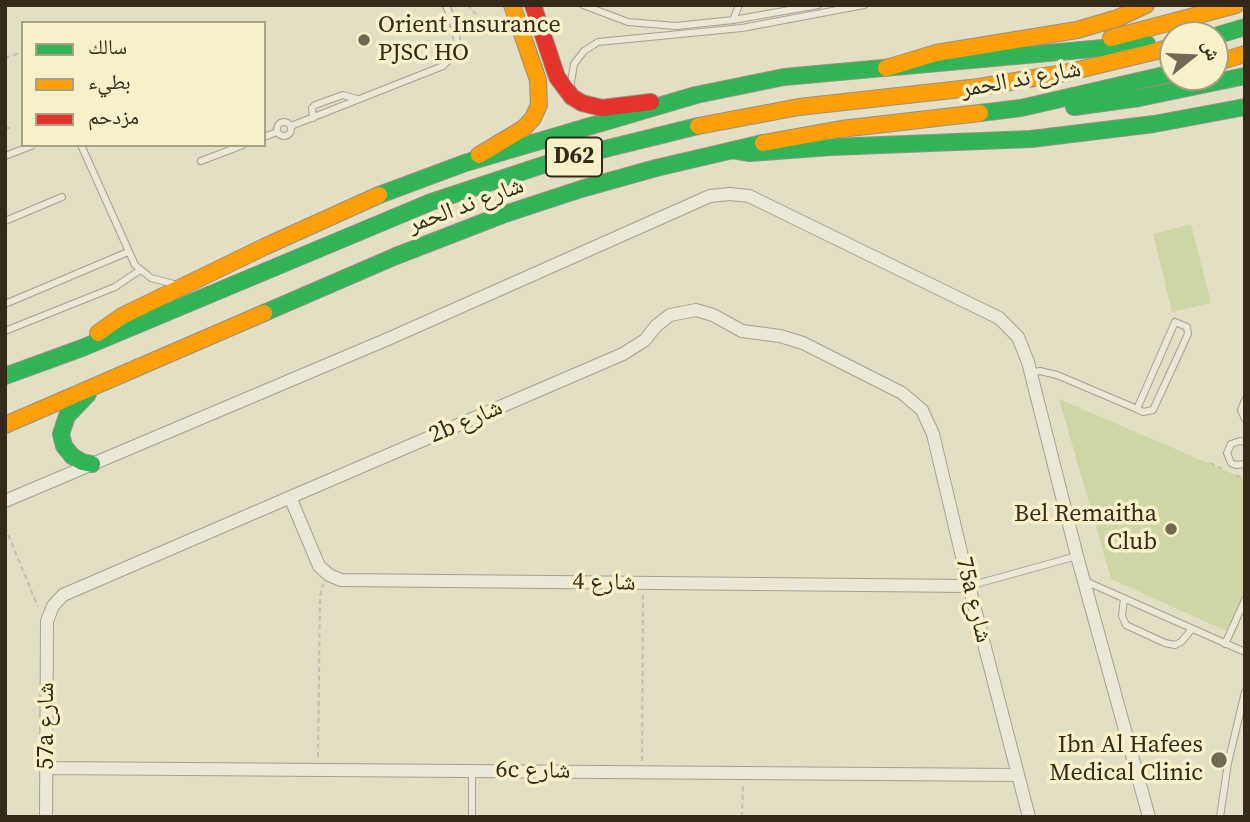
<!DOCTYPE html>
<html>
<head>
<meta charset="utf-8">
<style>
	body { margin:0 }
	#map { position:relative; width:1250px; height:822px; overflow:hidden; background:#e3dfc5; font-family:"Source Serif 4","Noto Naskh Arabic",serif }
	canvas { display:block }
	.frame { position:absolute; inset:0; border:7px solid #352a19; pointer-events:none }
	.legend { position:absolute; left:21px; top:21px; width:245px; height:126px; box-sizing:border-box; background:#f7f0c8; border:2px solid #a9a182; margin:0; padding:9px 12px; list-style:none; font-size:21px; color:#352a19 }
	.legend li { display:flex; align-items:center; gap:14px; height:35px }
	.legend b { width:35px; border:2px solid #a9a182 }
	.north { position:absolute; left:1159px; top:21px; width:70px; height:70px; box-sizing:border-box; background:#f7f0c8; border:2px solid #a9a182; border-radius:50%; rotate:72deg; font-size:19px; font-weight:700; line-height:28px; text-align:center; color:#352a19 }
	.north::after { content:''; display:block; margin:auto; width:24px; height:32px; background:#726955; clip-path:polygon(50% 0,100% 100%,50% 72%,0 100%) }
</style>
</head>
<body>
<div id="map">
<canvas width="1250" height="822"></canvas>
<div class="frame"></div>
<ul class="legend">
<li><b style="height:9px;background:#30b455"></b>سالك</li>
<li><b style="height:9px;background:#ff9f0a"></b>بطيء</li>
<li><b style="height:9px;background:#e5322d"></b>مزدحم</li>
</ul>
<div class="north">ش</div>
</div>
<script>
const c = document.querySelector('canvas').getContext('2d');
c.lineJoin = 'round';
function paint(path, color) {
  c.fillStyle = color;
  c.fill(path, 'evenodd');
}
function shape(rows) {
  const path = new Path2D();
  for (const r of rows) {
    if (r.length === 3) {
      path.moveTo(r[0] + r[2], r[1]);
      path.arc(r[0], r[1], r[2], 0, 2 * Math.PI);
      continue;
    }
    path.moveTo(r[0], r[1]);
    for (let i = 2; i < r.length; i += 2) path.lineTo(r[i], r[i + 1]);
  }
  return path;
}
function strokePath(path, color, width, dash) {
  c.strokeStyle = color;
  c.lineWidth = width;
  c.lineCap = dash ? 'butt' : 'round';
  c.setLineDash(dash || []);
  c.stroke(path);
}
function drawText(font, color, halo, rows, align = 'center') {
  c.font = font + ' "Source Serif 4","Noto Naskh Arabic",serif';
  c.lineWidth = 7;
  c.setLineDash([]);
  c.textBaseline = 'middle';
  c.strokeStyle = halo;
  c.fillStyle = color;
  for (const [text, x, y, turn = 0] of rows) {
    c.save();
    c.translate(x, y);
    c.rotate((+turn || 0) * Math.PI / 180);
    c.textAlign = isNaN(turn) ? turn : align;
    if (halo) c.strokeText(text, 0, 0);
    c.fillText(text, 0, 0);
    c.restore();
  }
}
const green = shape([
	[1191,224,1211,303,1172,312,1153,234],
	[1059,399,1245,479,1245,608,1235,635,1111,579]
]);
const path = shape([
	[467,5,476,14],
	[5,58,23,52],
	[5,128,10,128],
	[1210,463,1225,470],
	[1236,475,1245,479],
	[5,527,38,607],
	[318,757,320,597,323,584],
	[642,761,643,595],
	[742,817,743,786]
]);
const lane = shape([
	[583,5,628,22,676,26,733,20,818,5],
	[733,20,739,5],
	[570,88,574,64,584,51,598,42,742,28,864,5],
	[313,118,312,108,315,105,343,95,357,99],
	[284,129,7],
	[291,126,443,66,452,57,457,44,456,31,446,5],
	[264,137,277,132],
	[81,145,135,265,151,278,174,284],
	[5,156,31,146],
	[201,161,243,145],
	[5,221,62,197],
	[5,304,128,252],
	[1175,322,1187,327,1188,334,1153,410,1143,412,1137,409,1175,322],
	[5,331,115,287,140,270],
	[1030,373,1040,371,1057,375,1137,409],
	[1245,400,1241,410,1245,419],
	[1245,442,1240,441,1231,444,1227,453,1231,463,1236,465,1245,464],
	[1085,581,1245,652],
	[969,586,1077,556],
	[1124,598,1122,616,1126,625,1165,643,1175,645,1181,642,1192,629],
	[1225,644,1245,600],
	[472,817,472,770],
	[1220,817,1228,763,1245,692]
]);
const street = shape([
	[290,497,319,566,329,575,341,580,969,586],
	[5,501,388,339,710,196,730,194,749,196,999,318,1018,337,1028,362,1077,556,1149,817],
	[48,768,1018,775],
	[46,817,47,621,53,606,63,595,623,354,645,340,656,326,670,315,696,310,713,315,742,331,780,336,803,343,902,393,922,410,933,434,969,586,1029,817]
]);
const fast = shape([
	[1215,36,1245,27],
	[1074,107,1139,98,1245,76],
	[980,113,1021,108,1173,73],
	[732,150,750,153,831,147,1031,139,1154,124,1245,107],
	[379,195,465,163,696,95,784,77,1147,44],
	[264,313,396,256,502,215,581,189,656,168,763,143],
	[5,376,82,348,431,202,552,162,698,126],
	[88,394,67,416,61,434,64,446,72,456,82,462,92,464]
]);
const slow = shape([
	[1111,38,1236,5],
	[1215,63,1245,54],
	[886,68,936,53,1077,30,1118,18,1146,5],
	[698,126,799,107,979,87,1070,72,1173,47],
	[763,143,841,129,980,113],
	[479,155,524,128,533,118,539,105,538,80,512,5],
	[98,333,122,316,264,247,379,195],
	[5,425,264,313]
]);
const jam = shape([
	[533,5,557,77,572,97,582,103,602,108,651,102]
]);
const markers = [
	[364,40,7,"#726955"],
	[1171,529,7,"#726955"],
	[1219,760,9,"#726955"]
];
const shields = [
	[574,157,56]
];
const shieldNames = [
	["D62",574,157]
];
const poiNames = [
	["Orient Insurance",378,26,"left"],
	["PJSC HO",378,54,"left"],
	["Bel Remaitha",1157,515],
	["Club",1157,543],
	["Ibn Al Hafees",1203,746],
	["Medical Clinic",1203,774]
];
const streetNames = [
	["شارع ند الحمر",1021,80,-10],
	["شارع ند الحمر",466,206,-20],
	["2b شارع",466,422,-23],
	["شارع 4",604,583,1],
	["75a شارع",973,600,76],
	["57a شارع",47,726,-90],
	["6c شارع",533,771,1]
];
paint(green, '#cfd6a6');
strokePath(lane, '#a7a290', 8);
strokePath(street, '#a7a290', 14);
strokePath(fast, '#979180', 18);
strokePath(slow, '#979180', 18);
strokePath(jam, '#979180', 18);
strokePath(path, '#c3bfb0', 2, [5, 3.5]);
strokePath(lane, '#ebe8d8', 6);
strokePath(street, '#ebe8d8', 12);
strokePath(fast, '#30b455', 16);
strokePath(slow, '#ff9f0a', 16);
strokePath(jam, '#e5322d', 16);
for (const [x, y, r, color] of markers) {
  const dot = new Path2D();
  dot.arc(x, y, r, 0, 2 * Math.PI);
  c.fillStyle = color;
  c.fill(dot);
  strokePath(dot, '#f7f0c8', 2.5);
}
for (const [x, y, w] of shields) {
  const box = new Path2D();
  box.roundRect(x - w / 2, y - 19.5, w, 39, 5);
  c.fillStyle = '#f7f0c8';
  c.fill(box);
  strokePath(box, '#352a19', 2);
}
drawText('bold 23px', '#352a19', null, shieldNames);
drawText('24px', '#352a19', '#f7f0c8', poiNames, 'right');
drawText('24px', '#352a19', '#f7f0c8', streetNames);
</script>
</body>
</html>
